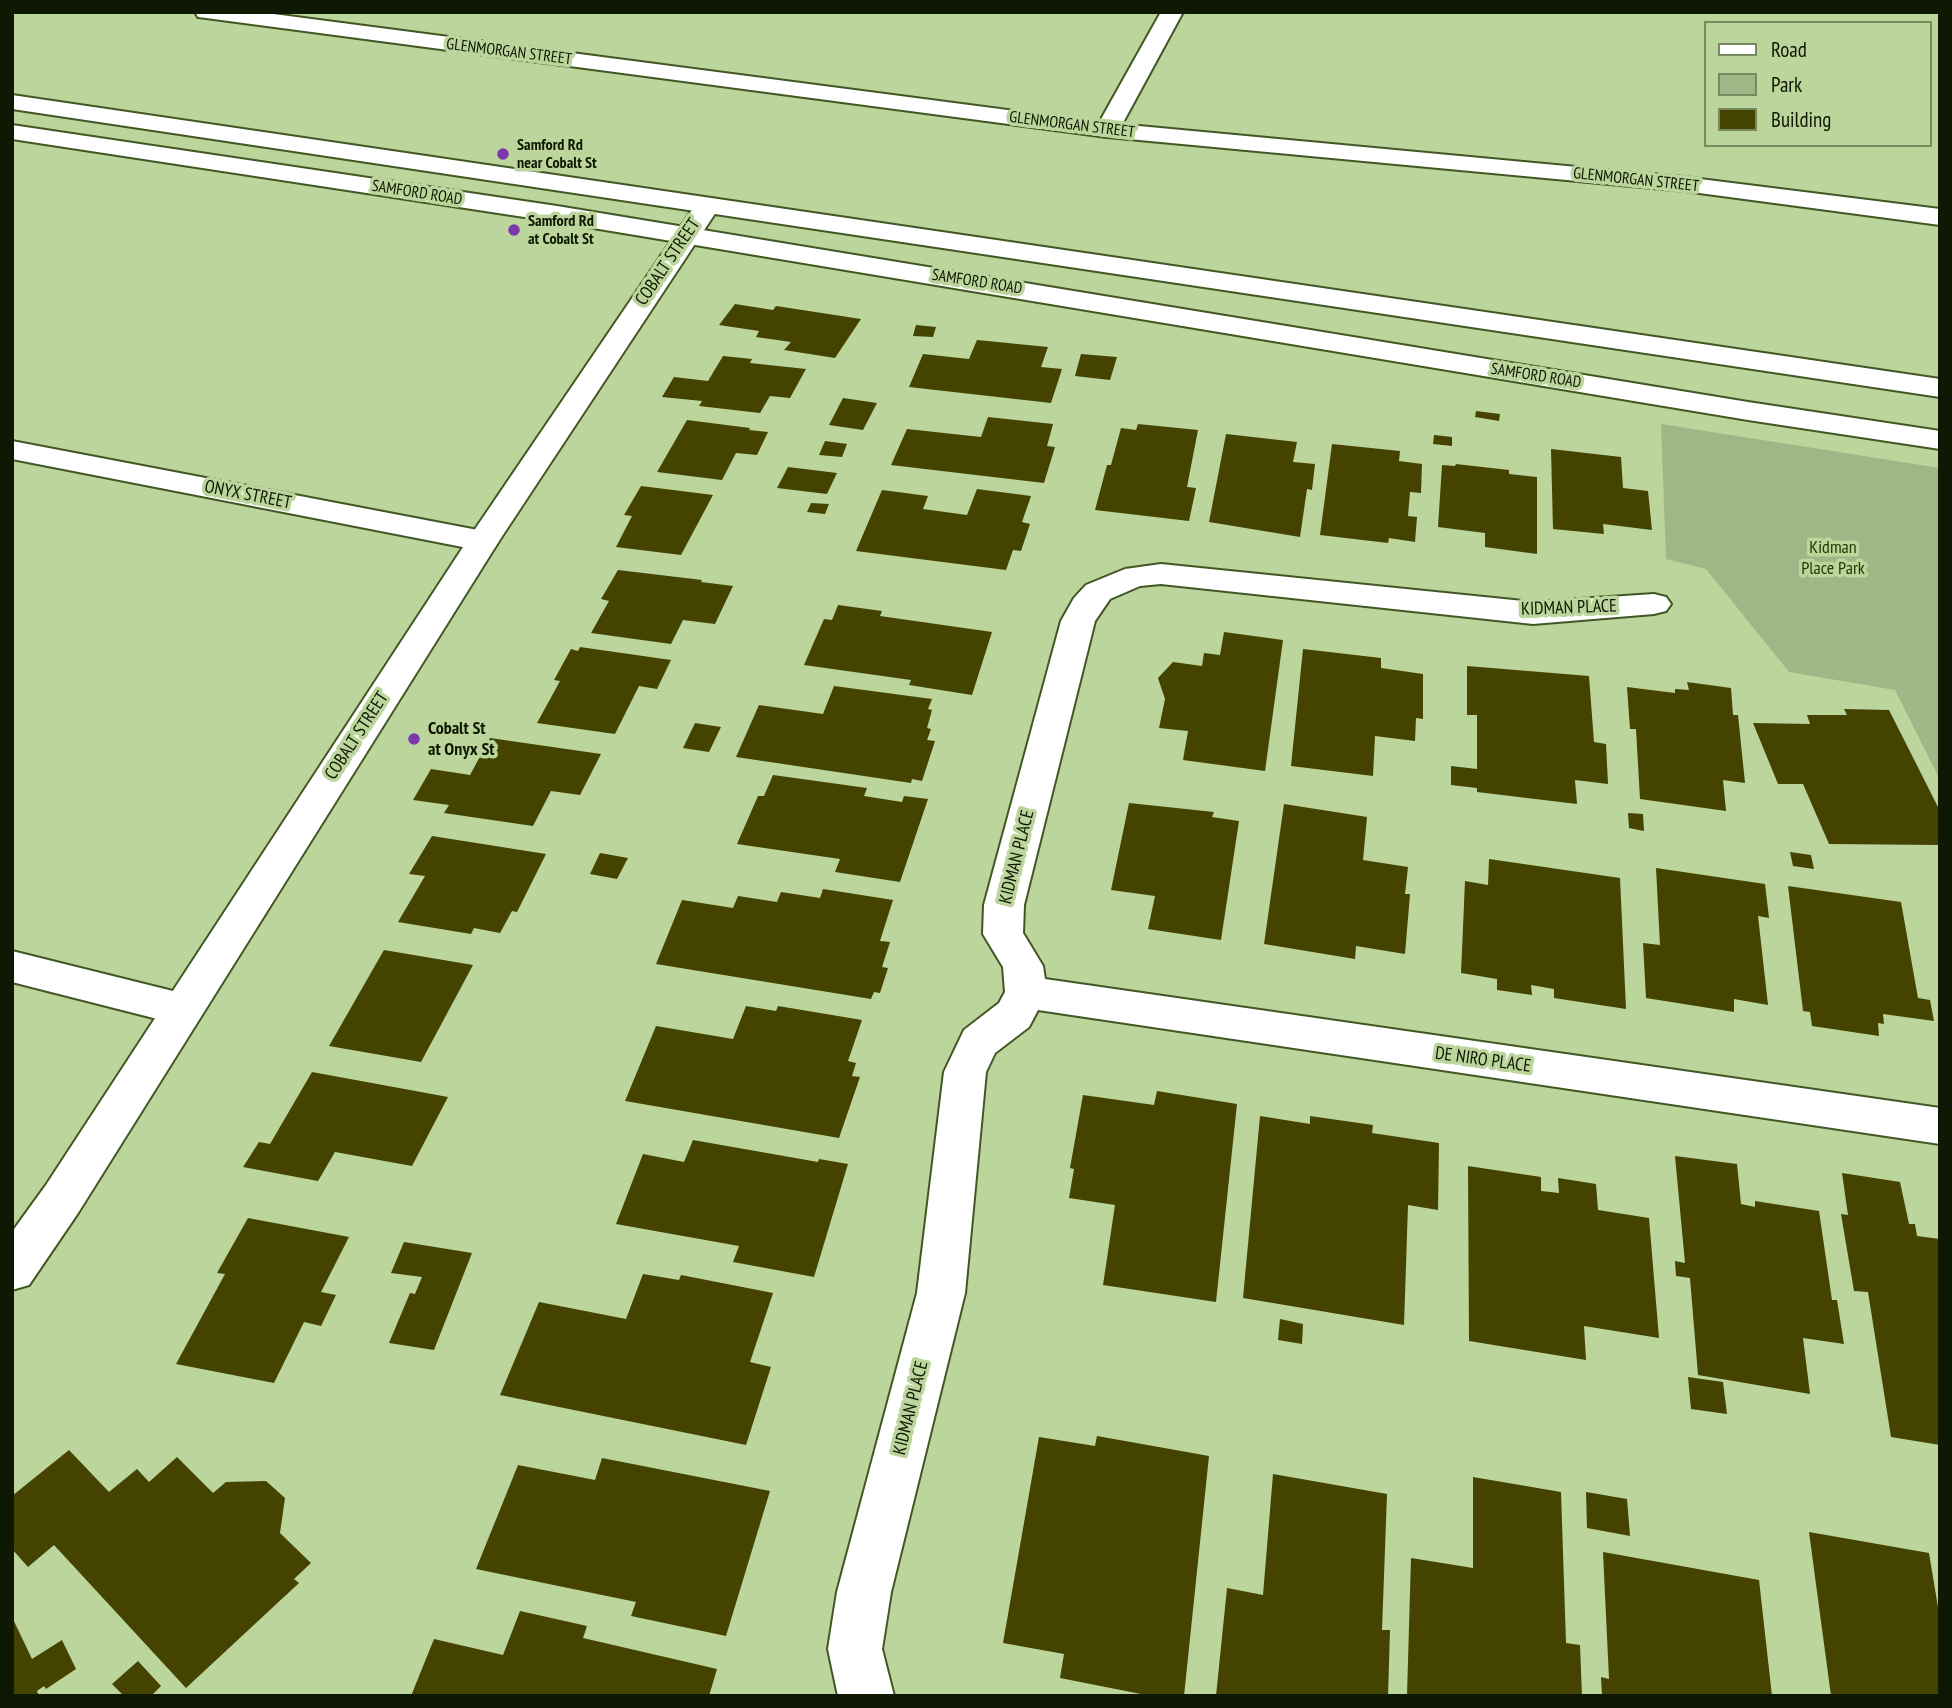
<!DOCTYPE html>
<html>
<head>
<meta charset="utf-8">
<style>
	body { margin:0 }
	#map { position:relative; width:1952px; height:1708px; overflow:hidden; background:#bbd59c; font-family:"PT Sans Narrow",sans-serif }
	canvas { display:block }
	.frame { position:absolute; inset:0; border:14px solid #0f1803; pointer-events:none }
	.legend { position:absolute; left:1704px; top:21px; width:228px; height:126px; box-sizing:border-box; background:#bbd59c; border:2px solid #76895f; margin:0; padding:9px 12px; list-style:none; font-size:21px; color:#0f1803 }
	.legend li { display:flex; align-items:center; gap:14px; height:35px }
	.legend b { width:35px; border:2px solid #76895f }
</style>
</head>
<body>
<div id="map">
<canvas width="1952" height="1708"></canvas>
<div class="frame"></div>
<ul class="legend">
<li><b style="height:9px;background:#fff"></b>Road</li>
<li><b style="height:19px;background:#a1b687"></b>Park</li>
<li><b style="height:19px;background:#454300"></b>Building</li>
</ul>
</div>
<script>
const c = document.querySelector('canvas').getContext('2d');
c.lineJoin = 'round';
function paint(path, color) {
  c.fillStyle = color;
  c.fill(path, 'evenodd');
}
function shape(rows) {
  const path = new Path2D();
  for (const r of rows) {
    path.moveTo(r[0], r[1]);
    for (let i = 2; i < r.length; i += 2) path.lineTo(r[i], r[i + 1]);
  }
  return path;
}
function strokePath(path, color, width, dash) {
  c.strokeStyle = color;
  c.lineWidth = width;
  c.lineCap = dash ? 'butt' : 'round';
  c.setLineDash(dash || []);
  c.stroke(path);
}
function drawText(font, color, halo, rows, align = 'center') {
  c.font = font + ' "PT Sans Narrow",sans-serif';
  c.lineWidth = 7;
  c.setLineDash([]);
  c.textBaseline = 'middle';
  c.strokeStyle = halo;
  c.fillStyle = color;
  for (const [text, x, y, turn = 0] of rows) {
    c.save();
    c.translate(x, y);
    c.rotate((+turn || 0) * Math.PI / 180);
    c.textAlign = isNaN(turn) ? turn : align;
    if (halo) c.strokeText(text, 0, 0);
    c.fillText(text, 0, 0);
    c.restore();
  }
}
const green = shape([
	[1661,424,1940,468,1940,780,1895,690,1789,672,1706,569,1666,559]
]);
const building = shape([
	[735,304,773,310,776,306,861,319,835,358,784,350,791,342,756,337,759,331,719,325],
	[916,325,936,327,933,337,913,336],
	[977,340,1048,347,1041,367,1062,369,1051,403,909,387,923,354,969,359],
	[1081,354,1117,357,1110,380,1075,376],
	[723,356,752,359,750,363,806,369,790,398,770,396,760,413,699,406,702,401,662,397,674,377,708,381],
	[843,398,877,403,863,430,829,425],
	[1476,411,1500,414,1499,421,1475,417],
	[988,417,1053,424,1047,446,1055,447,1044,483,891,465,907,429,981,437],
	[687,420,750,428,749,430,768,432,757,455,736,453,722,480,657,472],
	[1138,424,1198,430,1187,487,1196,488,1189,521,1095,510,1107,465,1111,465,1121,428,1136,430],
	[1226,434,1297,442,1293,462,1315,464,1312,490,1307,489,1300,537,1209,522],
	[1434,435,1452,437,1452,446,1433,444],
	[825,441,847,444,842,457,819,455],
	[1332,444,1400,451,1399,461,1422,464,1421,493,1410,492,1408,516,1417,517,1415,542,1389,538,1388,543,1320,535],
	[1551,449,1621,457,1623,488,1648,491,1652,530,1603,524,1604,534,1553,529],
	[1456,464,1509,470,1509,474,1537,477,1537,554,1485,547,1485,533,1438,527,1442,465,1455,466],
	[788,467,837,473,827,494,777,488],
	[641,486,713,495,681,555,616,547,632,516,624,515],
	[977,489,1031,496,1022,522,1030,524,1021,551,1013,550,1006,570,856,551,882,490,928,496,923,509,967,515],
	[811,503,829,504,825,514,807,512],
	[618,570,702,580,701,582,733,586,715,624,683,620,671,644,591,633,609,601,601,599],
	[838,605,882,611,880,616,992,632,972,695,909,685,911,680,804,665,824,619,832,620],
	[1224,632,1283,640,1265,771,1183,760,1188,731,1159,728,1165,699,1158,678,1173,662,1202,666,1204,653,1220,655],
	[580,647,671,660,657,689,639,686,615,734,537,723,560,681,554,680,571,649,578,651],
	[1303,649,1381,658,1381,668,1423,674,1423,719,1416,718,1415,741,1375,736,1373,776,1291,766],
	[1467,666,1589,676,1594,742,1606,744,1608,784,1575,780,1577,804,1477,792,1477,788,1451,785,1451,766,1477,769,1477,715,1467,715],
	[1687,682,1731,688,1733,715,1738,715,1745,783,1723,780,1726,811,1640,799,1636,729,1630,729,1627,687,1675,693,1675,689,1689,690],
	[834,686,932,699,928,709,932,710,927,728,931,729,927,740,935,741,922,781,912,779,911,783,736,757,759,705,823,714],
	[1844,709,1889,710,1940,811,1940,845,1829,844,1803,784,1778,784,1753,723,1810,724,1807,715,1847,715],
	[695,723,721,727,709,752,683,748],
	[490,738,601,754,580,795,551,791,533,826,444,813,449,805,413,800,431,769,470,775],
	[773,775,867,788,864,796,902,802,904,796,928,799,900,882,835,872,840,859,737,844,758,796,764,796],
	[1129,803,1214,812,1212,817,1239,821,1221,940,1148,929,1155,896,1111,890],
	[1284,804,1367,817,1363,860,1408,867,1405,894,1410,894,1405,954,1356,946,1355,959,1264,944],
	[1628,813,1643,814,1644,831,1629,828],
	[432,836,546,854,517,912,512,911,500,933,474,928,471,934,398,922,425,876,409,874],
	[1790,852,1811,855,1814,869,1793,866],
	[600,853,628,858,617,879,590,874],
	[1489,859,1620,878,1626,1009,1554,998,1554,989,1531,985,1532,995,1497,990,1497,979,1461,973,1465,881,1488,885],
	[1656,868,1765,884,1769,918,1758,916,1768,1005,1734,999,1734,1012,1646,998,1643,943,1660,945],
	[1788,886,1901,902,1918,998,1930,1000,1934,1021,1883,1014,1884,1024,1878,1023,1879,1036,1812,1026,1810,1012,1803,1011],
	[823,889,893,900,880,941,890,942,882,967,888,968,880,993,874,992,871,999,656,964,682,900,733,908,738,896,777,902,781,892,820,898],
	[384,950,473,965,421,1062,329,1046],
	[746,1006,776,1011,778,1006,862,1020,848,1061,856,1063,852,1076,860,1077,839,1138,625,1101,656,1026,733,1039],
	[312,1072,448,1097,412,1166,335,1152,318,1181,243,1167,259,1142,270,1144],
	[1157,1091,1237,1104,1216,1302,1103,1285,1115,1205,1069,1198,1074,1169,1070,1168,1083,1095,1154,1105],
	[1260,1116,1310,1124,1310,1116,1373,1125,1372,1133,1439,1143,1438,1210,1408,1205,1404,1325,1243,1298],
	[693,1140,818,1162,819,1159,848,1164,814,1277,733,1262,739,1246,616,1224,643,1154,684,1162],
	[1675,1156,1737,1164,1741,1204,1755,1207,1755,1201,1819,1211,1832,1300,1837,1300,1844,1344,1803,1338,1810,1394,1698,1375,1690,1278,1676,1276,1675,1261,1685,1263],
	[1468,1166,1541,1177,1541,1191,1559,1193,1558,1178,1596,1184,1598,1210,1649,1218,1659,1338,1584,1326,1586,1360,1469,1341],
	[1842,1173,1900,1182,1909,1224,1915,1224,1917,1236,1940,1239,1940,1445,1891,1437,1868,1292,1854,1291,1841,1214,1848,1215],
	[248,1218,349,1237,321,1292,336,1295,321,1326,304,1322,274,1383,176,1364,225,1274,217,1273],
	[404,1242,472,1253,434,1350,389,1343,410,1293,415,1294,422,1277,391,1273],
	[643,1274,679,1280,681,1275,773,1293,750,1362,771,1367,746,1445,500,1395,539,1302,626,1319],
	[1280,1319,1303,1324,1302,1344,1278,1340],
	[1688,1377,1723,1382,1727,1414,1691,1409],
	[1097,1436,1209,1456,1184,1696,1151,1696,1060,1678,1064,1654,1003,1643,1039,1437,1095,1446],
	[69,1450,109,1492,137,1469,149,1482,177,1457,213,1493,226,1482,266,1481,285,1498,280,1533,311,1563,294,1579,299,1583,186,1688,54,1545,28,1567,12,1549,12,1496],
	[602,1458,770,1491,726,1636,631,1616,636,1602,476,1569,518,1465,595,1480],
	[1273,1474,1387,1494,1382,1630,1390,1630,1388,1696,1216,1696,1227,1588,1263,1595],
	[1473,1477,1561,1492,1566,1643,1580,1645,1582,1696,1407,1695,1411,1558,1473,1568],
	[1586,1492,1627,1499,1630,1536,1587,1528],
	[1809,1532,1929,1553,1940,1619,1940,1696,1831,1696],
	[1603,1552,1759,1580,1772,1696,1602,1696,1601,1677,1609,1679],
	[520,1611,587,1626,583,1638,717,1669,709,1696,411,1696,434,1639,503,1655],
	[12,1617,32,1659,62,1640,76,1669,46,1689,44,1686,37,1691,39,1696,12,1696],
	[138,1661,161,1686,151,1696,124,1696,112,1684]
]);
const minor = shape([
	[1161,12,1183,12,1119,130,1115,135,1107,137,1099,135,1095,130,1161,12],
	[12,441,483,531,494,534,499,541,494,548,483,551,12,459,12,441],
	[1161,564,1533,602,1654,594,1666,597,1671,604,1666,611,1654,614,1533,624,1161,584,1140,586,1110,599,1095,621,1024,905,1023,933,1043,966,1045,979,1940,1108,1940,1144,1038,1010,1029,1027,995,1053,986,1072,965,1293,891,1592,882,1649,894,1696,838,1696,828,1649,837,1592,917,1293,944,1072,964,1030,999,1003,1005,992,1003,967,983,934,984,905,1061,621,1074,598,1086,585,1125,569,1161,564],
	[12,951,181,993,196,998,202,1009,196,1020,181,1025,12,982,12,951]
]);
const tertiary = shape([
	[195,12,258,12,1107,123,1684,177,1940,209,1940,225,1684,191,1107,137,206,18,198,17,195,12],
	[707,198,716,201,720,206,499,541,78,1213,29,1285,12,1290,12,1232,46,1185,467,541,698,201,707,198]
]);
const primary = shape([
	[12,95,1940,379,1940,397,12,109,12,95],
	[12,125,557,206,1748,402,1940,431,1940,449,1748,420,557,222,12,139,12,125]
]);
const markers = [
	[503,154,7,"#7c38ac"],
	[514,230,7,"#7c38ac"],
	[414,739,7,"#7c38ac"]
];
const farStreetnames = [
	["GLENMORGAN STREET",509,52,7],
	["GLENMORGAN STREET",1072,125,7],
	["GLENMORGAN STREET",1636,180,6],
	["SAMFORD ROAD",417,193,9],
	["SAMFORD ROAD",977,282,9],
	["SAMFORD ROAD",1536,376,9]
];
const farPoinames = [
	["Samford Rd",517,145],
	["near Cobalt St",517,163],
	["Samford Rd",528,221],
	["at Cobalt St",528,239]
];
const streetNames = [
	["COBALT STREET",668,262,-56],
	["ONYX STREET",248,495,11],
	["KIDMAN PLACE",1569,608,-2],
	["COBALT STREET",357,736,-57],
	["KIDMAN PLACE",1017,857,-76],
	["DE NIRO PLACE",1483,1060,8],
	["KIDMAN PLACE",911,1408,-76]
];
const parkNames = [
	["Kidman",1833,548],
	["Place Park",1833,569]
];
const poiNames = [
	["Cobalt St",428,729],
	["at Onyx St",428,750]
];
paint(green, '#a1b687');
paint(building, '#454300');
strokePath(minor, '#425723', 4);
strokePath(tertiary, '#425723', 4);
strokePath(primary, '#425723', 4);
paint(minor, '#fff');
paint(tertiary, '#fff');
paint(primary, '#fff');
for (const [x, y, r, color] of markers) {
  const dot = new Path2D();
  dot.arc(x, y, r, 0, 2 * Math.PI);
  c.fillStyle = color;
  c.fill(dot);
  strokePath(dot, '#bbd59c', 2.5);
}
drawText('16px', '#0f1803', '#bbd59c', farStreetnames);
drawText('bold 16px', '#0f1803', '#bbd59c', farPoinames, 'left');
drawText('18px', '#0f1803', '#bbd59c', streetNames);
drawText('18px', '#263a00', '#bbd59c', parkNames);
drawText('bold 18px', '#0f1803', '#bbd59c', poiNames, 'left');
</script>
</body>
</html>
